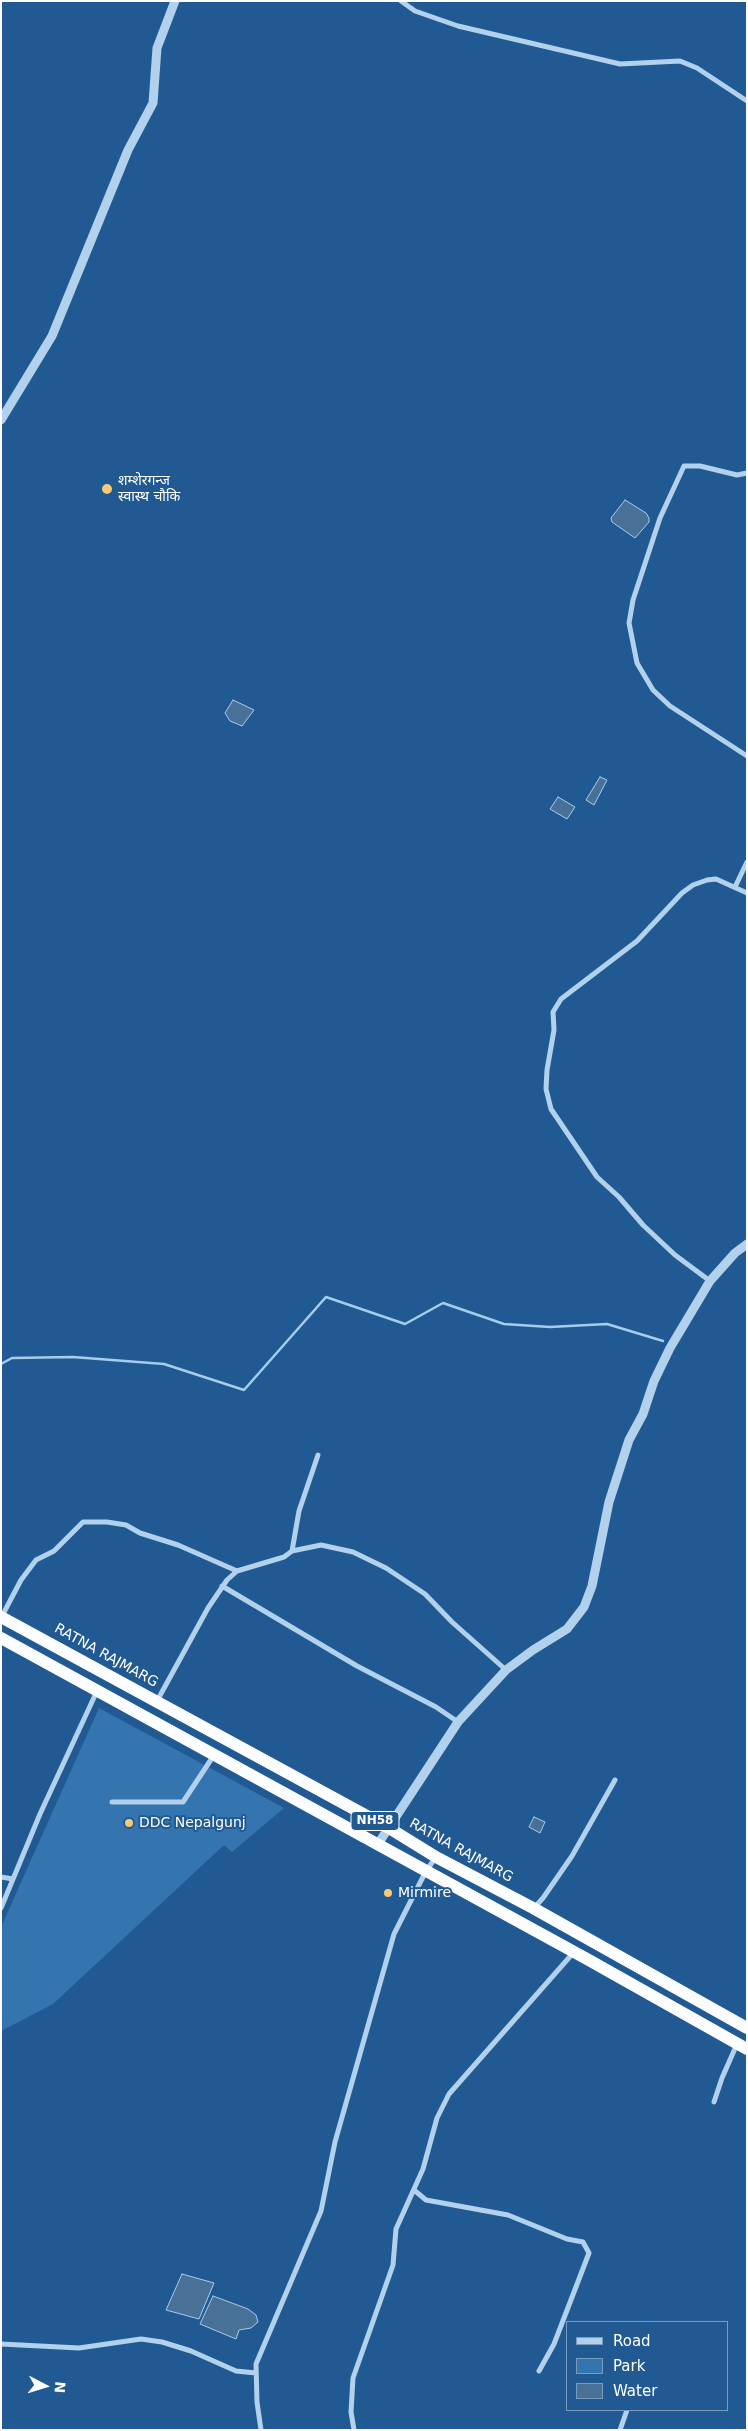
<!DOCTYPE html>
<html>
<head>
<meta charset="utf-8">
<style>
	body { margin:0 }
	#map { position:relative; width:748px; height:2431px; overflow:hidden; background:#215a92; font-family:"DejaVu Sans",sans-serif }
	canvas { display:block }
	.frame { position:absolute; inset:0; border:2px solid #fff; pointer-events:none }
	.legend { position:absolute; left:566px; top:2321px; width:162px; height:90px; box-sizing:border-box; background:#215a92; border:1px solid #7a9cbe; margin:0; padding:6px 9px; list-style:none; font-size:15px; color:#fff }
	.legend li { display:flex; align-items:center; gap:10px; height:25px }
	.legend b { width:25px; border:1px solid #7a9cbe }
	.north { position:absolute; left:20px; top:2361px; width:50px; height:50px; -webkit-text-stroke:4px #215a92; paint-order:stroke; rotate:95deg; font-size:14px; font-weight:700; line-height:20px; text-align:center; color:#fff }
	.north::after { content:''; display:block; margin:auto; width:18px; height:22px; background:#fff; clip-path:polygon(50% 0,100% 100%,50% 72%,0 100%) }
</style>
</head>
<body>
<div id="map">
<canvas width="748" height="2431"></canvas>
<div class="frame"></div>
<ul class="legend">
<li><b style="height:6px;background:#b2d1ed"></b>Road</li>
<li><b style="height:14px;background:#3474af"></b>Park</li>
<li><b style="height:14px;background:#497198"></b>Water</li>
</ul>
<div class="north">N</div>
</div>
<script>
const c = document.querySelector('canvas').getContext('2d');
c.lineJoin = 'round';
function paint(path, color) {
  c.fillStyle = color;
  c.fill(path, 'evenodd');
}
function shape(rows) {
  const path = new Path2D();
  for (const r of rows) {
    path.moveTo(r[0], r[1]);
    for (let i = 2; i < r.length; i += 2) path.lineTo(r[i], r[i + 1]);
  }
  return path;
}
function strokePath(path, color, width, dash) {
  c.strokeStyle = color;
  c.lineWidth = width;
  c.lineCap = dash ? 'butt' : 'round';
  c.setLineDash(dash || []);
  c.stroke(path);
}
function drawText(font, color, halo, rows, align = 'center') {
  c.font = font + ' "DejaVu Sans","Noto Sans Devanagari",sans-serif';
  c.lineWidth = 4;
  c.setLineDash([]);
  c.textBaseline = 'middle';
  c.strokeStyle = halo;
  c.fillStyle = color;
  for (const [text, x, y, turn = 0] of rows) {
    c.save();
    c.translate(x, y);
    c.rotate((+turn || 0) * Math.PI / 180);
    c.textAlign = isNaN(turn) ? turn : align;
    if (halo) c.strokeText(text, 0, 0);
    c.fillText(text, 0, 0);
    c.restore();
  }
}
const green = shape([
	[99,1708,284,1808,232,1852,224,1845,53,2004,1,2031,1,1927]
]);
const water = shape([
	[625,500,646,513,649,518,649,522,635,538,612,522,611,518,625,500],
	[233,700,254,710,242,726,230,721,225,713,233,700],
	[600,777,607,780,594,805,586,800,600,777],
	[558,797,575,807,567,819,550,809,558,797],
	[534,1817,545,1822,540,1833,529,1827,534,1817],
	[182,2274,214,2283,199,2319,166,2310,182,2274],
	[213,2296,248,2309,256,2315,258,2322,251,2328,239,2330,236,2339,200,2324,213,2296]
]);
const stream = shape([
	[1,1364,12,1358,73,1357,164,1364,244,1390,326,1297,405,1324,443,1303,504,1324,550,1327,607,1324,663,1341]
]);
const minor = shape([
	[401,1,415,11,458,26,620,64,680,61,697,68,747,101],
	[747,473,737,475,700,466,684,466,660,518,633,600,629,623,637,663,653,690,670,706,747,756],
	[735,887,747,862],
	[710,1281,675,1255,643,1225,619,1197,597,1177,551,1109,546,1089,547,1070,554,1030,553,1012,561,999,637,941,682,893,693,885,707,880,716,879,747,893],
	[292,1551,299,1511,318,1455],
	[222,1586,357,1666,436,1707,458,1722],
	[2,1616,21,1580,36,1560,54,1551,83,1522,107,1522,126,1525,140,1533,178,1545,237,1571,284,1557,292,1551,321,1545,353,1552,386,1568,425,1594,452,1622,506,1670],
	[157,1701,208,1608,227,1580,237,1571],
	[112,1802,183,1802,214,1755],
	[1,1877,13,1879],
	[1,1908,40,1814,97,1691],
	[534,1908,543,1898,572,1856,615,1780],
	[714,2102,722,2078,737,2044],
	[414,2190,426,2200,508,2215,567,2239,583,2242,589,2253,554,2344,539,2371],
	[1,2344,79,2348,141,2339,162,2342,191,2351,236,2371,256,2373],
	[261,2430,257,2402,256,2364,321,2211,335,2142,394,1934,426,1871,436,1857],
	[354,2430,351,2412,353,2378,393,2265,396,2229,423,2169,437,2118,449,2094,574,1952],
	[620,2430,627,2410]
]);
const tertiary = shape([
	[1,420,52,336,128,150,153,103,157,48,175,1],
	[378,1844,458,1722,506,1670,533,1650,567,1629,584,1607,592,1586,609,1502,629,1440,643,1414,654,1381,670,1348,710,1281,735,1253,747,1244]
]);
const trunk = shape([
	[1,1617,389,1828,436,1857,533,1908,747,2028],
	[1,1638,587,1959,747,2049]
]);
const markers = [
	[107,489,6,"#fac973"],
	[129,1823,5,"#fac973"],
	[388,1893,5,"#fac973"]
];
const shields = [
	[375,1821,48]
];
const shieldNames = [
	["NH58",375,1821]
];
const poiNames = [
	["शम्शेरगन्ज",118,481],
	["स्वास्थ चौकि",118,497],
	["DDC Nepalgunj",139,1823],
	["Mirmire",398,1893]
];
const streetNames = [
	["RATNA RAJMARG",106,1656,29],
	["RATNA RAJMARG",461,1851,29]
];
paint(green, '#3474af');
paint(water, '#497198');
strokePath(water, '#a6cdee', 1);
strokePath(stream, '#a6cdee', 2.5);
strokePath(minor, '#b2d1ed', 5);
strokePath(tertiary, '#b2d1ed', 9);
strokePath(trunk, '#fcfdff', 12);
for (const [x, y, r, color] of markers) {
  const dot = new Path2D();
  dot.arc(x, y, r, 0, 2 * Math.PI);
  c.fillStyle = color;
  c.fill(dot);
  strokePath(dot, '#215a92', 2);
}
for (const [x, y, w] of shields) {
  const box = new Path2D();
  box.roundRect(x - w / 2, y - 9.5, w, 19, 4);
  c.fillStyle = '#215a92';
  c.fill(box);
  strokePath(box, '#fff', 1);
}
drawText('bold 12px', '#fff', null, shieldNames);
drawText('14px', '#fff', '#215a92', poiNames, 'left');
drawText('14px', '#fff', '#215a92', streetNames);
</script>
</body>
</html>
